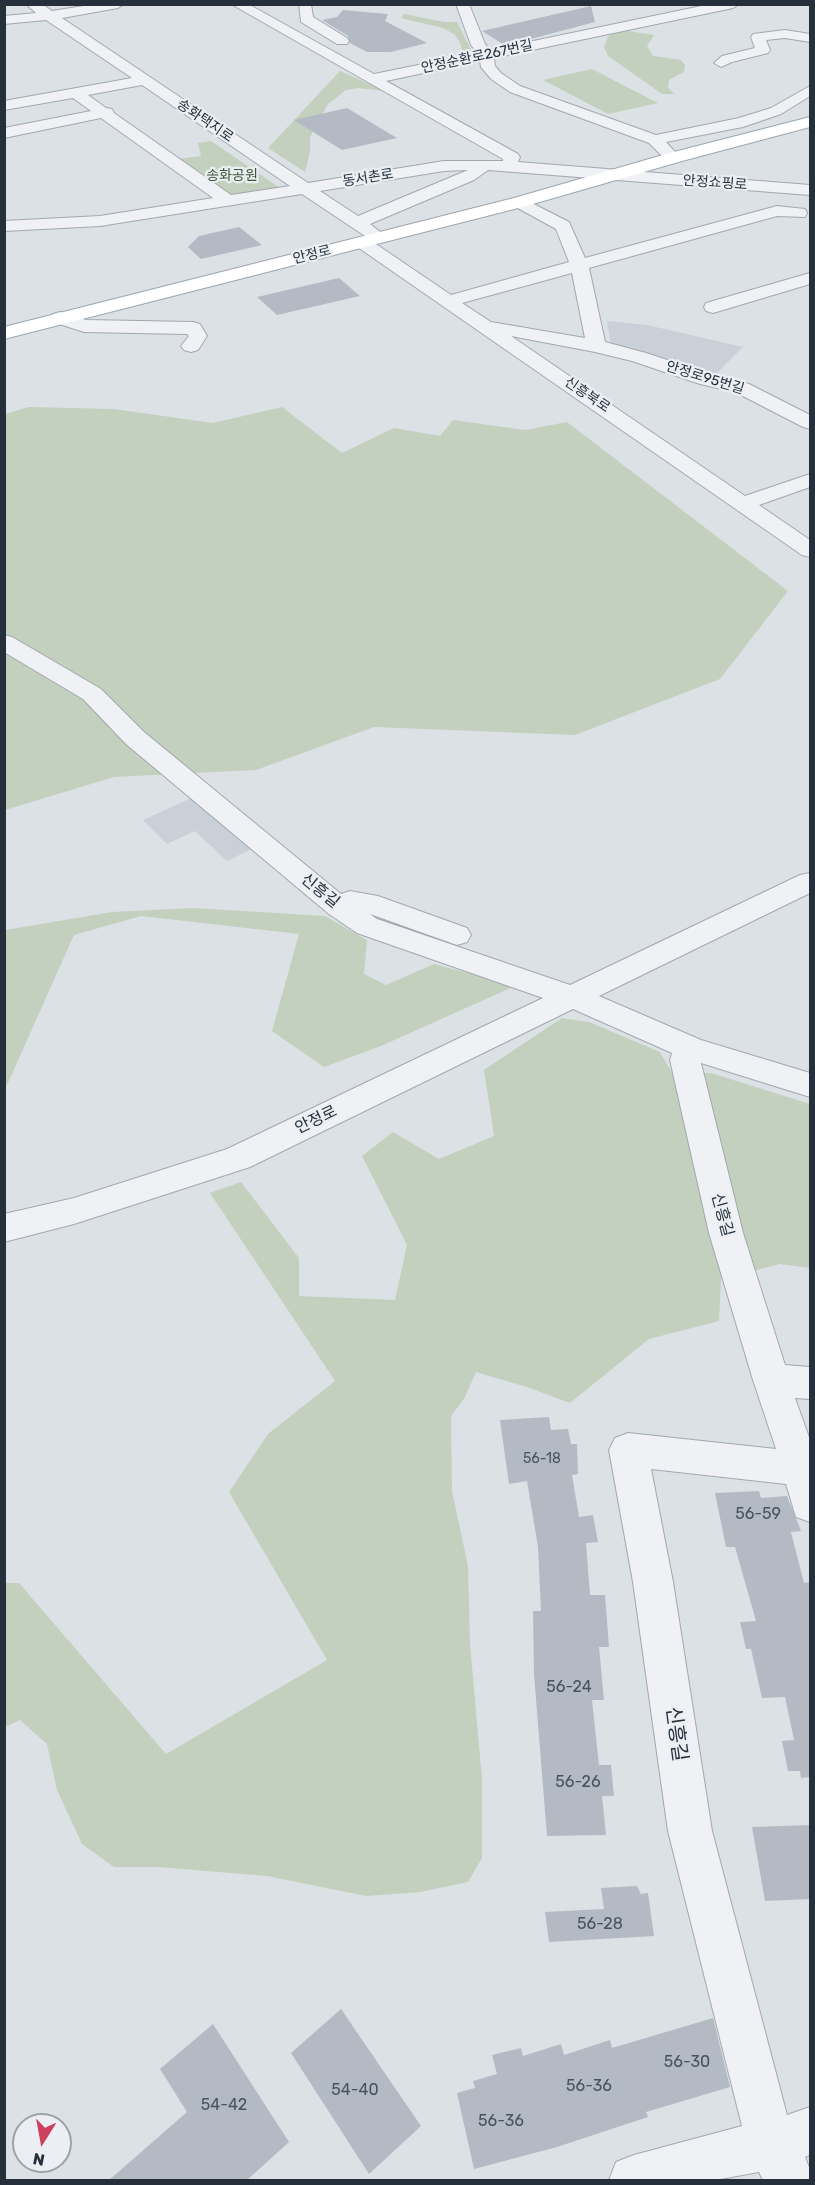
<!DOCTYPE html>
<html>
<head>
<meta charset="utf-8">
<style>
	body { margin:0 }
	#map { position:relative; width:815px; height:2185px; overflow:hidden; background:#dce1e6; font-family:Rubik,sans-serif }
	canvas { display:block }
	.frame { position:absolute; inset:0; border:6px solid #26303c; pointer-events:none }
	.north { position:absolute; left:12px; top:2113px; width:60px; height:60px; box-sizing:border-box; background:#ebeff4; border:2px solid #9ca3aa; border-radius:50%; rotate:191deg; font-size:16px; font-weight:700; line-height:24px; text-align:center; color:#26303c }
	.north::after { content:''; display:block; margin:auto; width:21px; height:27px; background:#cb415f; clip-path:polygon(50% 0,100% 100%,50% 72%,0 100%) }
</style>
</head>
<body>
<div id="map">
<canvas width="815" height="2185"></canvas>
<div class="frame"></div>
<div class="north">N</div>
</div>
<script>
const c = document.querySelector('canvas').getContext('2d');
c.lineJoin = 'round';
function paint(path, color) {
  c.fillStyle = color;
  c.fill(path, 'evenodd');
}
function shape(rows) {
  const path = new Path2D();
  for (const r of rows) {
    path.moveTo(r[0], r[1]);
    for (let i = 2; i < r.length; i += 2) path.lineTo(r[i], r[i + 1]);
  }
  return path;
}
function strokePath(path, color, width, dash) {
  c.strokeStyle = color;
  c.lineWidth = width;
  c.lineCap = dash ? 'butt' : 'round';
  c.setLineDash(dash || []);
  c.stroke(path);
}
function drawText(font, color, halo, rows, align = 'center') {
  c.font = font + ' Rubik,"Noto Sans KR",sans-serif';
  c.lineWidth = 4.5;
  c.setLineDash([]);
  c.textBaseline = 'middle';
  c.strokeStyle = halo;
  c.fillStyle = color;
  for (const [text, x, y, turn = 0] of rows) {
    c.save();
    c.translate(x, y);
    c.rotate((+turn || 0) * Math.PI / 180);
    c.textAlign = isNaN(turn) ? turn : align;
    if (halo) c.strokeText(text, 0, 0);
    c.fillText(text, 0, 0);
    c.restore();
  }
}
const built = shape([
	[607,321,647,325,743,347,712,378,611,347],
	[198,795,256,847,227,861,195,831,167,844,143,820]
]);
const green = shape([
	[404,14,444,22,457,22,473,54,464,58,460,42,454,34,443,28,401,18],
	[628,31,654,35,647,46,653,56,681,60,685,65,684,72,669,80,668,87,674,94,662,94,608,56,604,47,608,37,613,33],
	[592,69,621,84,658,103,608,114,543,80],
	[340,71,385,91,358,88,346,90,328,104,310,137,310,152,305,172,268,148],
	[211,141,280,188,232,197,177,159,201,156,198,143],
	[29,407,114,409,213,423,282,407,342,453,394,428,440,436,453,420,525,430,567,422,788,591,720,679,575,735,374,727,256,770,114,777,5,810,5,414],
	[193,908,325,916,367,940,364,974,386,985,434,964,515,986,381,1046,324,1067,272,1031,299,934,141,916,74,935,7,1085,5,1086,5,930,112,912],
	[562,1018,589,1022,660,1052,672,1073,711,1073,810,1104,810,1268,780,1264,721,1279,719,1321,649,1339,570,1403,530,1388,476,1372,464,1399,451,1416,452,1491,468,1566,470,1644,482,1779,482,1858,468,1882,420,1892,366,1896,267,1876,158,1867,114,1867,82,1844,57,1790,47,1744,20,1720,5,1727,5,1583,19,1583,166,1754,327,1660,229,1492,268,1434,335,1381,210,1193,241,1182,299,1258,299,1296,395,1300,407,1245,362,1156,393,1132,439,1159,494,1136,484,1070]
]);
const building = shape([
	[591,6,595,22,527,40,504,45,482,31],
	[343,10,388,14,385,21,427,43,391,52,367,52,350,43,348,36,322,20,337,17],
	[347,108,397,138,342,150,294,120],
	[239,227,262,245,201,259,188,247,199,236],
	[339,278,360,296,277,315,257,297],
	[549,1417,551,1430,568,1429,571,1444,577,1444,578,1474,572,1475,579,1517,593,1515,598,1542,586,1543,590,1595,605,1595,609,1647,599,1647,604,1700,592,1700,599,1765,611,1765,614,1796,602,1796,606,1835,547,1836,534,1674,533,1611,541,1611,538,1547,527,1481,509,1484,500,1420],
	[759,1491,761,1498,787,1496,801,1531,791,1532,804,1583,810,1582,810,1777,801,1778,800,1771,788,1771,782,1741,794,1740,785,1697,762,1698,751,1649,746,1649,740,1622,756,1621,735,1547,726,1547,715,1493],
	[810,1825,810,1899,765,1901,752,1827],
	[637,1886,641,1894,648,1893,654,1936,549,1942,545,1912,604,1909,601,1888],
	[341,2009,421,2126,369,2174,291,2053],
	[713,2018,730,2087,646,2112,648,2117,557,2147,474,2169,457,2093,475,2088,473,2081,497,2074,492,2055,521,2048,523,2056,561,2044,564,2055,610,2040,612,2048],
	[213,2024,289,2142,246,2181,108,2181,187,2112,160,2069]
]);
const minor = shape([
	[26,4,42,4,52,11,96,4,124,4,118,8,62,18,308,183,444,161,503,161,503,159,231,4,248,4,374,74,477,53,471,45,456,4,469,4,485,44,490,50,711,4,739,4,733,8,494,58,495,66,501,73,520,86,656,135,739,118,771,108,810,86,810,96,781,114,743,127,666,142,677,154,669,159,663,157,649,143,510,92,491,79,481,67,480,61,386,81,518,154,520,157,518,162,810,185,810,195,488,170,474,180,370,224,388,238,385,242,373,242,451,295,569,262,556,229,514,206,512,202,520,197,569,222,585,258,777,206,805,209,807,213,805,217,777,216,589,268,605,342,646,353,713,375,749,384,810,415,810,429,803,427,735,392,700,384,632,361,595,352,511,336,745,496,810,474,810,487,759,505,810,540,810,557,802,555,356,246,353,242,356,238,368,238,302,194,100,226,4,231,4,221,100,216,213,198,101,118,4,138,4,128,91,111,73,98,4,110,4,101,132,78,46,20,4,24,4,16,36,13,26,4],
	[142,85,290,186,231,195,114,113,112,109,106,108,88,95,142,85],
	[466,170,468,170,358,216,320,191,444,171,466,170],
	[572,273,585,338,491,322,462,303,572,273],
	[299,4,311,4,313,17,347,38,349,41,347,44,337,44,301,22,299,4],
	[785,30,810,34,810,42,785,38,766,40,770,50,768,53,732,62,721,67,714,63,722,56,755,48,751,37,753,34,785,30],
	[810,273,810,284,713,313,706,311,704,307,706,303,810,273],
	[60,312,86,320,193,322,200,324,207,336,198,350,191,352,184,350,181,346,189,336,187,334,84,332,53,322,51,318,53,314,60,312],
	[4,635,12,637,101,689,144,732,341,894,350,891,378,896,467,928,471,935,467,942,457,945,370,914,377,919,570,985,800,875,810,873,810,893,599,996,701,1040,810,1073,810,1097,701,1063,743,1233,785,1365,810,1367,810,1399,795,1398,810,1440,810,1522,796,1517,786,1484,651,1469,673,1582,712,1831,787,2115,810,2107,810,2155,805,2157,810,2170,810,2180,763,2180,759,2172,715,2180,609,2180,616,2162,634,2155,742,2126,668,1831,633,1582,609,1450,615,1438,628,1433,776,1449,753,1380,709,1233,670,1060,672,1053,573,1009,250,1167,74,1224,4,1242,4,1214,74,1198,227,1149,543,998,357,933,329,914,126,744,83,699,4,652,4,635]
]);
const major = shape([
	[810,117,810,127,682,161,526,206,4,339,4,327,514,198,670,153,810,117]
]);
const farStreetnames = [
	["안정순환로267번길",477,57,-12],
	["송화택지로",205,121,34],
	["동서촌로",368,178,-9],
	["안정쇼핑로",715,183,4],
	["안정로",312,255,-14],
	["안정로95번길",705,378,17],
	["신흥북로",587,395,34]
];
const farParknames = [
	["송화공원",232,176]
];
const numberNames = [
	["56-18",542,1459]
];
const streetNames = [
	["신흥길",320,891,39],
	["안정로",316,1120,-26],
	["신흥길",722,1215,75]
];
const nearNumbernames = [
	["56-59",758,1514],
	["56-24",569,1687],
	["56-26",578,1782],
	["56-28",600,1924],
	["56-30",687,2062],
	["56-36",589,2086],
	["54-40",355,2090],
	["54-42",224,2105],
	["56-36",501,2121]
];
const nearStreetnames = [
	["신흥길",676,1734,82]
];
paint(built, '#cad0d8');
paint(green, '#c3d0bd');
paint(building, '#b3bac3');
strokePath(minor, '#a2a8b0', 2);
strokePath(major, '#9ca6b1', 2);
paint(minor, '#eff1f4');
paint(major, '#fff');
drawText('14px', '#26303c', '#ebeff4', farStreetnames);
drawText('14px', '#3d5734', '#ebeff4', farParknames);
drawText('14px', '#49525e', null, numberNames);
drawText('16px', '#26303c', '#ebeff4', streetNames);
drawText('16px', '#49525e', null, nearNumbernames);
drawText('20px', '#26303c', '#ebeff4', nearStreetnames);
</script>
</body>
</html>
